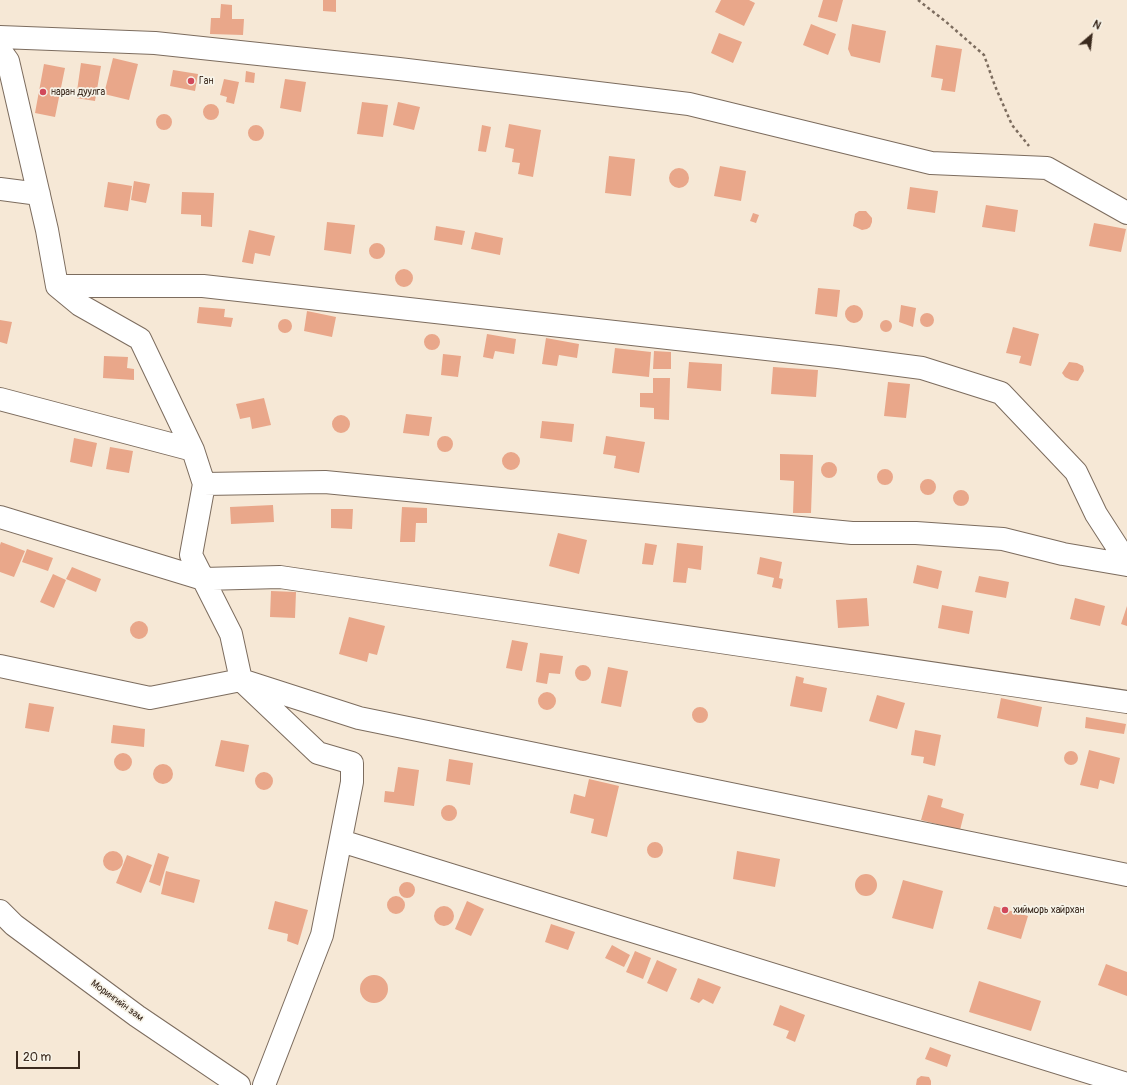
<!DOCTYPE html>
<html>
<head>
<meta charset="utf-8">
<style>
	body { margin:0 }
	#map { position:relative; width:1127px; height:1085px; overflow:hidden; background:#f6e8d6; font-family:Pangolin,sans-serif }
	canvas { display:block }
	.north { position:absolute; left:1071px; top:16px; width:40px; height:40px; -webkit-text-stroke:3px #f7f3e8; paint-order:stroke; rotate:28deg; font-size:11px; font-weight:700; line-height:16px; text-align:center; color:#3b2a1e }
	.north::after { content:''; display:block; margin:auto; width:14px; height:18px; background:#3b2a1e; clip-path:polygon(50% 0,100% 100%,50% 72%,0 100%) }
	.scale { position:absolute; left:16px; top:1051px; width:64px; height:18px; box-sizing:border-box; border:2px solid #3b2a1e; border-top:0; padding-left:5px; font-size:12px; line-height:14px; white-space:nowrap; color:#3b2a1e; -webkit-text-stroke:3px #f7f3e8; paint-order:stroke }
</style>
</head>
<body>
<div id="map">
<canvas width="1127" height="1085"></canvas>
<div class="north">N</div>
<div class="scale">20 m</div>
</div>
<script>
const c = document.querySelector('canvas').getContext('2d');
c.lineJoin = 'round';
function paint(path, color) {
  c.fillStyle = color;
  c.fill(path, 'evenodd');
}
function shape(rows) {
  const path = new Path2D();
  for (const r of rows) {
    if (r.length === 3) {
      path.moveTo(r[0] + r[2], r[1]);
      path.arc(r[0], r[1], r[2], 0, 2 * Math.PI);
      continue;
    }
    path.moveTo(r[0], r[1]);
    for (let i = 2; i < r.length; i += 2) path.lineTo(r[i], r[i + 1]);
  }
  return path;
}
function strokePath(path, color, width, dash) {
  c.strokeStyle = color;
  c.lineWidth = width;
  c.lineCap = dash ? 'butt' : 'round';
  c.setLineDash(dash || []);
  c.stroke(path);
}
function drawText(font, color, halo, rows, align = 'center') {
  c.font = font + ' Pangolin,sans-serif';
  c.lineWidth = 3.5;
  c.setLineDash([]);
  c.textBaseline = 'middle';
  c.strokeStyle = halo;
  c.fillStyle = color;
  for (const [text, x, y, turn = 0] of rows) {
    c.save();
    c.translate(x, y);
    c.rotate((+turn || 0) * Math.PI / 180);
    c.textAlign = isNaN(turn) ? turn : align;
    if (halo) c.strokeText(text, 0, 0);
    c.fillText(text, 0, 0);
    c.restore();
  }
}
const building = shape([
	[323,0,336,0,336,12,323,11],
	[721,0,749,0,755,3,744,26,715,12],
	[823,0,843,0,837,22,818,17],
	[221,4,232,5,232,19,244,19,243,35,210,34,211,18,220,18],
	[811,24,836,34,828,55,803,45],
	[852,24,886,31,880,63,851,56,848,49],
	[719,33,742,42,733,63,711,53],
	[936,45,962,49,955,92,941,90,943,79,931,77],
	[113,58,138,64,129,100,104,94],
	[81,63,101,66,95,101,76,98],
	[44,64,65,68,55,117,35,113],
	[173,70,198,74,195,91,170,86],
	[246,71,255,73,254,83,245,82],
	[224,79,239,82,234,104,226,102,227,97,220,95],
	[285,79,306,82,301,112,280,108],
	[362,102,388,105,383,137,357,134],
	[398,102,420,107,414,130,393,125],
	[211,112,8],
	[164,122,8],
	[509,124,541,130,533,177,518,174,520,163,512,162,514,149,505,147],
	[482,125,491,127,486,152,478,151],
	[256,133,8],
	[609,156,635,159,631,196,605,193],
	[720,166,746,171,741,201,714,196],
	[679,178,10],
	[134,181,150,184,146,203,131,200],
	[108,182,132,186,128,211,104,207],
	[910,187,938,191,935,213,907,209],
	[182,192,214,193,212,227,201,226,201,215,181,214],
	[986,205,1018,210,1015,232,982,227],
	[859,211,866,211,872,218,872,222,870,227,867,229,862,230,853,226,855,214],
	[753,213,759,215,756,223,750,221],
	[327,222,355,225,351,254,324,250],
	[1094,223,1126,229,1121,252,1089,246],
	[436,226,465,231,462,245,434,240],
	[249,230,275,236,270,256,255,253,253,264,242,262],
	[475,232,503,238,500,255,471,249],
	[377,251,8],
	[404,278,9],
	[818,288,840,290,837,317,815,314],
	[854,314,9],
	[901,305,916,308,913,327,899,322],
	[199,307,225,309,224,317,233,318,231,327,197,323],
	[307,311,336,317,332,337,304,331],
	[927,320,7],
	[285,326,7],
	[886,326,6],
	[0,320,12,322,7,344,0,342],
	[1013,327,1039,334,1031,366,1019,363,1021,356,1006,353],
	[487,334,516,339,514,354,495,351,493,359,483,357],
	[432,342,8],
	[546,338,579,344,577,358,559,355,557,366,542,364],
	[615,348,651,352,649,377,612,373],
	[654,351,671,352,671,369,653,369],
	[443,354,461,356,458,377,441,375],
	[104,356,128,357,127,368,134,369,134,380,103,378],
	[689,362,722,364,721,391,687,388],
	[1069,362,1077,363,1083,366,1084,371,1078,381,1071,380,1065,377,1062,373],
	[773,367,818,370,816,397,771,394],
	[653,378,670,378,669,420,654,419,654,408,640,407,640,393,653,393],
	[888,382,910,384,906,418,884,416],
	[264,398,271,425,252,429,250,417,240,419,236,404],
	[406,414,432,417,429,436,403,433],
	[341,424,9],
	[542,421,574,424,572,442,540,438],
	[445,444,8],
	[606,436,645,442,639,473,614,468,616,456,603,454],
	[74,438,97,443,92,467,70,462],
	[110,447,133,451,129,473,106,469],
	[511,461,9],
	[780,454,813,455,811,513,793,513,794,481,780,480],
	[829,470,8],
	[885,477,8],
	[928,487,8],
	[961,498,8],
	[273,505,274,522,231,524,230,507],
	[402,507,427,508,427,523,416,523,415,542,400,542],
	[331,509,353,509,352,529,331,528],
	[558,533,587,540,579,574,549,566],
	[1,542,25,551,14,577,0,572,0,545],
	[645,543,657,545,653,565,642,564],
	[677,543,703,546,701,570,688,568,686,583,673,582],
	[27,549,53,558,48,571,22,562],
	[760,557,782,562,779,578,783,579,781,589,772,587,774,578,757,574],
	[917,565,942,571,938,589,913,583],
	[72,567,101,579,96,592,66,579],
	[53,574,66,580,54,608,40,602],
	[979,576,1009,582,1006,598,975,592],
	[271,591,296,592,295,618,270,617],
	[867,598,869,626,838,628,836,600],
	[1075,598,1105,606,1100,626,1070,619],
	[942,605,973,611,969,634,938,628],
	[1127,606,1127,626,1121,624],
	[349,617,385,626,377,655,369,653,367,662,339,654],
	[139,630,9],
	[512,640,528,643,522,671,506,668],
	[540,653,563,656,560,674,549,673,547,684,536,682],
	[583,673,8],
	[608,667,628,671,621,707,601,703],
	[796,676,804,678,803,683,827,688,822,712,790,706],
	[547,701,9],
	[877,695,905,703,897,729,869,721],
	[1001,698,1042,707,1038,727,997,718],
	[29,703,54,707,49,732,25,728],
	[700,715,8],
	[1086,717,1126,724,1124,734,1085,728],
	[113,725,145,729,144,747,111,743],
	[915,730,941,735,935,766,923,763,924,757,911,755],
	[221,740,249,745,244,772,215,766],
	[1089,750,1120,758,1114,784,1100,780,1098,789,1080,785],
	[1071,758,7],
	[123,762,9],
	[449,759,473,763,470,785,446,781],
	[163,774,10],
	[398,767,419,770,414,806,384,802,385,791,394,792],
	[264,781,9],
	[589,779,619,786,607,837,591,833,594,819,570,813,574,794,585,797],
	[928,795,943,799,941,807,964,814,960,830,921,820],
	[449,813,8],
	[655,850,8],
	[737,851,780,859,775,887,733,879],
	[113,861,10],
	[158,853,169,857,160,886,149,882],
	[127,855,152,865,141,893,116,883],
	[166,871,200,880,194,903,161,894],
	[866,885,11],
	[903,880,943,891,933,929,892,918],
	[407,890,8],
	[396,905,9],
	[275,901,308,910,298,945,287,941,288,934,268,929],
	[467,901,484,909,471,936,455,929],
	[994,906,1028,916,1021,939,987,929],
	[444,916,10],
	[551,924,575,932,568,950,545,942],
	[612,945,630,955,624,967,605,958],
	[635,951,651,958,643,979,626,972],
	[657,960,677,969,667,992,647,983],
	[1106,964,1127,972,1127,996,1098,985],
	[374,989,14],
	[698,978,721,987,713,1004,703,999,699,1003,690,999],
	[979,981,1041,1001,1031,1031,969,1012],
	[780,1005,805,1015,795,1042,786,1038,789,1031,773,1025],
	[930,1047,951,1055,947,1067,925,1059],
	[921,1076,929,1077,931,1081,931,1085,916,1085,917,1079]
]);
const path = shape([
	[918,0,945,21,984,55,995,86,1012,125,1029,146]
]);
const minor = shape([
	[0,37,155,43,399,69,689,104,931,163,1047,168,1127,213],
	[0,50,8,61,47,230,57,286,80,305,140,339,193,450,204,484,191,555,231,634,241,680,318,753,352,763,352,782,322,935,264,1085],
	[0,189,39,194],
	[57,286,203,286,838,357,922,368,1001,393,1076,472,1096,514,1127,562],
	[0,399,193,450],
	[204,484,325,482,852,533,916,533,1003,539,1063,554,1127,565],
	[0,517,203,579,280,577,1127,702],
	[0,666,150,698,241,680,359,718,1127,875],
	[341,841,1127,1084]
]);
const major = shape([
	[0,911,14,925,137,1016,239,1085]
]);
const markers = [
	[191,81,4,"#d1495b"],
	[43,92,4,"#d1495b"],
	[1005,910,4,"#d1495b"]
];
const poiNames = [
	["Ган",199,81],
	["наран дуулга",51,92],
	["хийморь хайрхан",1013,910]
];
const streetNames = [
	["Морингийн зам",117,1001,36]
];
paint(building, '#e9a78a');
strokePath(minor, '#7c6c5e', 24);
strokePath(major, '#7c6c5e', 24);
strokePath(path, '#7c6c5e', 2.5, [3, 3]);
strokePath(minor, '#fff', 22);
strokePath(major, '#fff', 22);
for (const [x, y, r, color] of markers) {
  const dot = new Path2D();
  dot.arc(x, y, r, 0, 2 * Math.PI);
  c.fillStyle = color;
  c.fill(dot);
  strokePath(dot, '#f7f3e8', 1.5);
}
drawText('10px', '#3b2a1e', '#f7f3e8', poiNames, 'left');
drawText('10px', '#3b2a1e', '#f7f3e8', streetNames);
</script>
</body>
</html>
